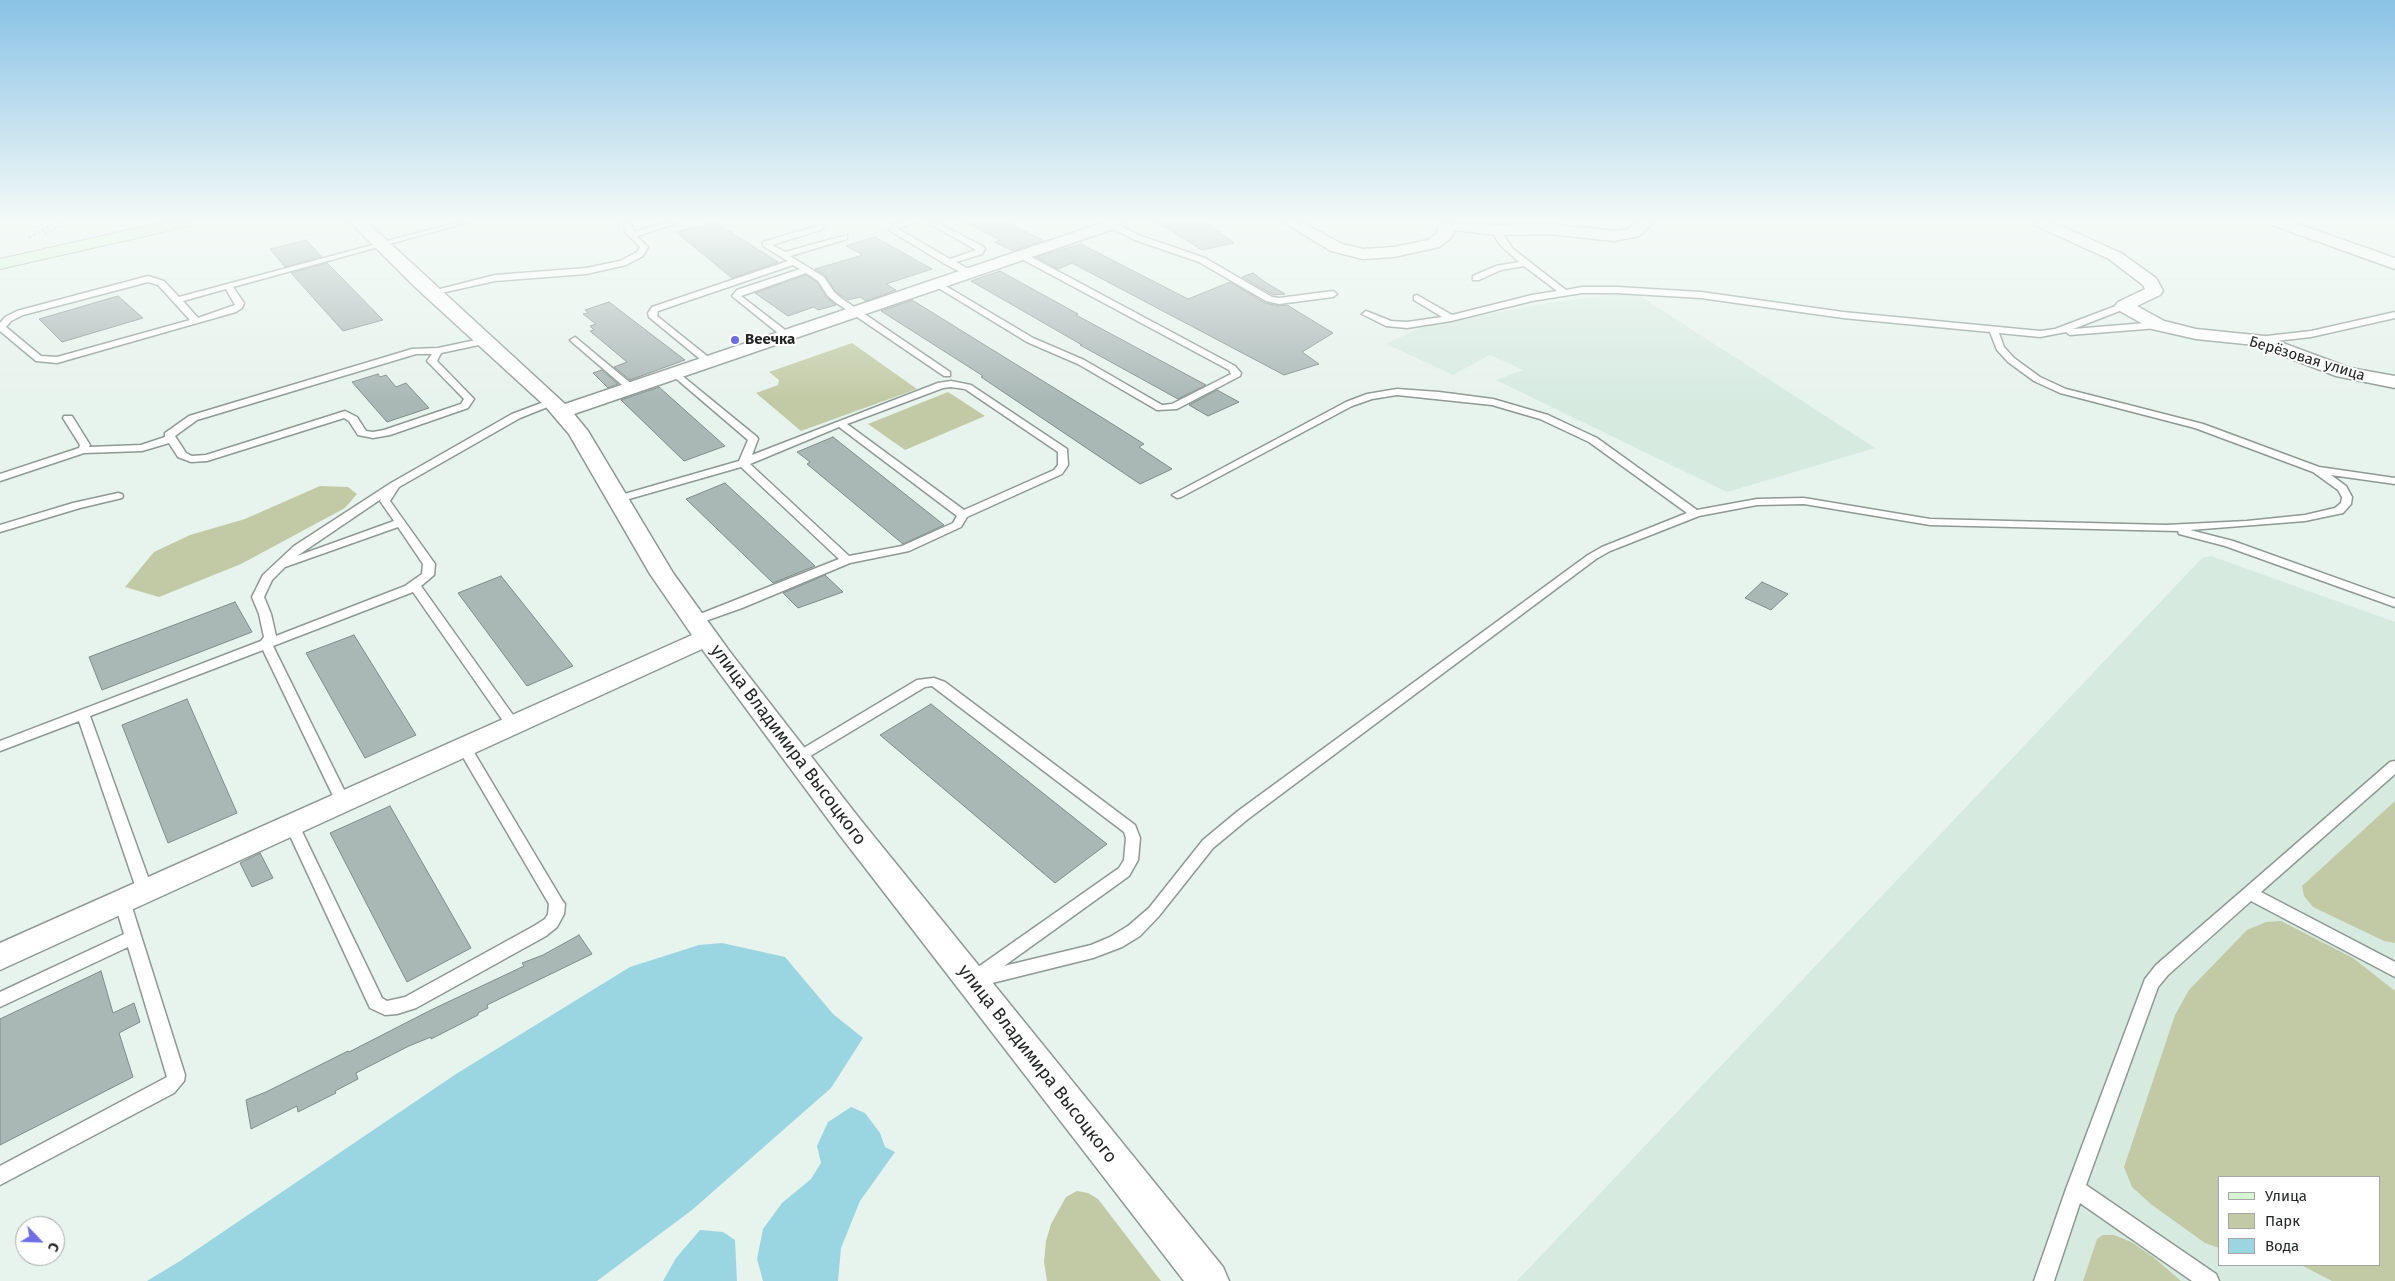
<!DOCTYPE html>
<html>
<head>
<meta charset="utf-8">
<style>
	body { margin:0 }
	#map { position:relative; width:2395px; height:1281px; overflow:hidden; background:#e7f3ed; font-family:"Fira Sans",sans-serif }
	canvas { display:block }
	.legend { position:absolute; left:2218px; top:1176px; width:162px; height:90px; box-sizing:border-box; background:#fff; border:1px solid #a6a8a7; margin:0; padding:6px 9px; list-style:none; font-size:15px; color:#212623 }
	.legend li { display:flex; align-items:center; gap:10px; height:25px }
	.legend b { width:25px; border:1px solid #a6a8a7 }
	.north { position:absolute; left:15px; top:1216px; width:50px; height:50px; box-sizing:border-box; background:#fff; border:1px solid #a6a8a7; border-radius:50%; rotate:114deg; font-size:14px; font-weight:700; line-height:20px; text-align:center; color:#212623 }
	.north::after { content:''; display:block; margin:auto; width:18px; height:22px; background:#6d6de7; clip-path:polygon(50% 0,100% 100%,50% 72%,0 100%) }
</style>
</head>
<body>
<div id="map">
<canvas width="2395" height="1281"></canvas>
<ul class="legend">
<li><b style="height:6px;background:#d8f5d3"></b>Улица</li>
<li><b style="height:14px;background:#c1caa4"></b>Парк</li>
<li><b style="height:14px;background:#9ad6e1"></b>Вода</li>
</ul>
<div class="north">С</div>
</div>
<script>
const c = document.querySelector('canvas').getContext('2d');
c.lineJoin = 'round';
function paint(path, color) {
  c.fillStyle = color;
  c.fill(path, 'evenodd');
}
function shape(rows) {
  const path = new Path2D();
  for (const r of rows) {
    path.moveTo(r[0], r[1]);
    for (let i = 2; i < r.length; i += 2) path.lineTo(r[i], r[i + 1]);
  }
  return path;
}
function strokePath(path, color, width, dash) {
  c.strokeStyle = color;
  c.lineWidth = width;
  c.lineCap = dash ? 'butt' : 'round';
  c.setLineDash(dash || []);
  c.stroke(path);
}
function drawText(font, color, halo, rows, align = 'center') {
  c.font = font + ' "Fira Sans",sans-serif';
  c.lineWidth = 4;
  c.setLineDash([]);
  c.textBaseline = 'middle';
  c.strokeStyle = halo;
  c.fillStyle = color;
  for (const [text, x, y, turn = 0] of rows) {
    c.save();
    c.translate(x, y);
    c.rotate((+turn || 0) * Math.PI / 180);
    c.textAlign = isNaN(turn) ? turn : align;
    if (halo) c.strokeText(text, 0, 0);
    c.fillText(text, 0, 0);
    c.restore();
  }
}
const built = shape([
	[1634,292,1875,448,1727,492,1496,380,1523,370,1490,355,1453,375,1386,344,1424,326,1548,303],
	[2211,556,2395,622,2395,1281,1517,1281,2202,558],
	[2219,1177,2379,1177,2379,1265,2219,1265]
]);
const green = shape([
	[852,343,917,389,801,431,756,393,778,385,779,380,769,372],
	[948,392,985,416,905,450,868,424],
	[320,486,348,487,357,494,345,508,241,564,159,597,125,587,154,552,190,535,245,519],
	[2395,801,2395,943,2384,941,2313,907,2304,896,2302,886],
	[2281,921,2353,958,2395,991,2395,1281,2332,1281,2301,1265,2379,1265,2379,1177,2219,1177,2219,1248,2205,1243,2152,1205,2132,1187,2124,1167,2175,1015,2189,990,2247,930,2266,922],
	[1077,1191,1088,1193,1098,1199,1161,1281,1047,1281,1044,1262,1046,1241,1051,1224,1066,1197],
	[2103,1235,2114,1235,2131,1242,2152,1256,2181,1281,2083,1281,2097,1239]
]);
const water = shape([
	[722,943,785,957,833,1014,863,1038,831,1088,692,1210,597,1281,147,1281,180,1261,456,1074,630,967,699,945],
	[851,1107,865,1113,880,1133,885,1147,895,1152,860,1201,841,1248,838,1281,763,1281,757,1259,763,1229,782,1203,811,1179,821,1163,817,1146,828,1122],
	[700,1230,723,1232,735,1240,737,1281,663,1281,676,1258]
]);
const building = shape([
	[715,222,778,262,732,278,676,232,715,222],
	[965,222,1007,222,1044,241,1013,251,995,242,1000,240,965,222],
	[1157,222,1207,222,1234,243,1202,250,1157,222],
	[875,237,932,269,886,284,896,290,866,301,860,297,848,300,835,291,825,275,815,269,863,255,846,246,875,237],
	[306,240,322,257,285,267,270,249,306,240],
	[1081,244,1188,299,1230,282,1265,303,1279,306,1287,305,1333,333,1302,352,1319,364,1284,375,1072,263,1058,269,1036,257,1081,244],
	[327,263,337,273,383,320,343,331,291,273,327,263],
	[1000,271,1078,314,1076,315,1206,385,1178,399,1080,345,1082,345,971,281,1000,271],
	[1253,273,1265,282,1285,294,1273,295,1242,277,1253,273],
	[806,275,817,282,826,297,836,305,818,310,814,307,788,316,755,293,806,275],
	[118,296,143,318,62,342,39,319,118,296],
	[912,300,1106,420,1144,444,1139,447,1172,469,1140,484,981,377,983,376,881,311,912,300],
	[609,302,685,360,630,380,614,367,627,362,590,331,594,330,590,326,596,324,583,314,588,313,585,310,609,302],
	[602,370,618,384,608,388,593,373,602,370],
	[378,374,380,377,386,375,396,387,406,383,429,408,387,422,352,382,378,374],
	[659,387,725,446,684,461,621,400,659,387],
	[1217,390,1239,402,1208,416,1189,405,1217,390],
	[833,437,944,525,903,544,807,464,810,462,797,452,833,437],
	[725,483,815,566,773,583,686,499,725,483],
	[825,575,843,592,798,608,783,593,825,575],
	[501,576,573,666,527,686,458,593,501,576],
	[1762,582,1788,594,1771,610,1745,598,1762,582],
	[235,602,252,632,102,690,89,657,235,602],
	[354,635,416,735,365,758,306,653,354,635],
	[187,699,237,813,168,843,122,725,187,699],
	[931,704,1107,844,1055,883,880,735,931,704],
	[390,806,471,948,407,982,330,833,390,806],
	[260,853,273,878,252,887,240,863,260,853],
	[579,935,592,954,487,1005,488,1008,478,1013,478,1015,431,1039,431,1037,409,1046,356,1073,358,1079,335,1091,336,1093,298,1112,297,1106,251,1129,246,1100,266,1092,348,1051,349,1052,431,1010,524,966,522,963,543,955,579,935],
	[101,971,113,1013,134,1003,140,1022,119,1033,133,1077,0,1145,0,1019,101,971]
]);
const path = shape([
	[45,234,66,222],
	[29,238,56,222]
]);
const lane = shape([
	[458,222,469,222,233,287,244,303,242,308,236,312,57,363,36,361,0,331,0,323,5,317,17,311,148,276,164,281,179,297,458,222],
	[148,282,158,285,190,320,57,357,41,356,6,327,11,321,23,315,148,282],
	[226,289,235,305,198,318,183,301,226,289],
	[623,222,631,222,634,232,670,222,681,222,637,236,648,247,643,256,626,265,586,274,495,281,432,295,428,292,495,275,586,268,620,261,637,252,640,247,625,232,623,222],
	[903,222,915,222,898,229,950,259,976,250,927,222,936,222,984,247,985,249,982,254,956,262,972,271,972,275,966,275,945,264,889,230,893,224,903,222],
	[1108,223,1114,223,1141,236,1205,258,1272,297,1279,298,1333,291,1337,294,1333,297,1279,304,1266,301,1199,262,1135,240,1108,227,1108,223],
	[820,225,823,225,823,229,772,245,785,252,847,235,847,239,790,256,824,277,834,292,841,298,950,372,950,376,944,376,835,302,828,296,818,281,806,273,741,296,789,333,789,337,783,337,732,296,737,290,800,269,793,265,658,311,657,316,712,360,712,364,706,364,649,317,648,313,652,307,788,261,763,246,763,242,820,225],
	[1493,228,1499,228,1513,249,1566,290,1582,287,1617,287,1701,292,1843,312,2040,331,2055,329,2121,304,2127,304,2127,308,2073,329,2158,322,2162,325,2158,328,2070,335,2066,332,2040,337,1999,333,2004,347,2014,358,2040,377,2066,389,2203,424,2319,467,2395,478,2395,484,2331,475,2346,486,2352,497,2351,504,2343,513,2305,521,2190,530,2233,541,2395,599,2395,607,2225,546,2179,534,2178,531,1930,525,1804,504,1757,505,1699,516,1610,551,1596,559,1248,819,1213,848,1159,916,1140,936,1122,947,1093,958,972,988,966,986,964,981,971,972,1119,868,1124,860,1126,838,1124,832,932,686,925,687,802,761,792,761,790,758,792,755,917,680,934,678,945,682,1135,825,1140,838,1138,860,1129,876,1004,966,1091,945,1110,937,1128,926,1149,908,1203,840,1238,811,1588,555,1602,547,1687,513,1589,442,1540,419,1492,405,1397,395,1372,399,1352,406,1181,497,1177,498,1172,495,1346,402,1367,394,1397,389,1439,392,1493,399,1548,415,1597,438,1697,510,1757,499,1804,498,1930,519,2166,525,2247,521,2305,515,2335,508,2341,503,2342,497,2338,490,2313,472,2195,428,2060,393,2034,381,2008,362,1997,350,1990,332,1843,318,1701,298,1617,293,1582,293,1532,301,1451,321,1407,328,1386,326,1362,314,1366,311,1391,321,1407,322,1442,317,1414,300,1414,296,1417,295,1452,315,1532,295,1557,291,1524,266,1501,270,1479,280,1473,280,1473,276,1496,266,1519,262,1499,244,1492,230,1493,228],
	[1018,253,1024,253,1235,366,1241,373,1240,376,1177,409,1157,410,1078,364,1027,342,932,284,939,282,1033,338,1084,360,1162,405,1172,404,1231,374,1229,370,1018,257,1018,253],
	[2395,312,2395,318,2311,337,2258,343,2253,340,2258,337,2311,331,2395,312],
	[575,337,634,386,634,390,628,390,572,342,570,340,575,337],
	[485,338,490,341,488,343,441,353,437,361,474,399,468,408,390,435,373,438,358,435,349,421,344,418,207,461,191,462,178,457,169,443,142,451,84,453,0,481,0,474,79,448,80,445,63,418,64,416,72,416,90,445,89,447,141,445,165,437,165,433,189,416,412,349,438,348,485,338],
	[416,354,432,354,427,361,464,399,461,404,384,430,373,432,366,431,357,417,345,411,206,455,192,456,186,453,175,436,197,420,416,354],
	[675,370,757,437,758,439,752,455,938,383,951,381,971,385,1067,449,1068,465,1062,474,967,517,961,527,909,551,850,563,742,608,694,625,690,624,688,621,690,618,839,559,741,467,622,501,614,501,613,499,614,497,739,461,748,440,672,375,670,373,675,370],
	[951,387,965,389,1058,452,1058,465,1054,470,964,510,847,424,943,388,951,387],
	[839,427,957,516,953,523,902,546,849,556,750,464,839,427],
	[552,399,555,400,555,404,520,418,399,487,390,501,435,564,434,575,421,586,518,722,520,725,518,728,508,728,413,592,273,646,350,802,348,806,343,807,338,806,336,802,263,650,90,716,153,891,150,895,145,897,140,895,137,891,79,721,0,751,0,741,261,641,264,637,259,614,252,597,263,575,294,546,391,483,512,414,552,399],
	[381,499,380,501,394,521,297,556,381,499],
	[398,527,423,564,422,574,405,586,276,636,271,614,264,597,272,580,285,567,398,527],
	[118,493,122,494,123,496,122,498,80,508,0,532,0,525,73,503,118,493],
	[464,742,469,744,562,900,565,904,564,914,557,927,546,936,416,1008,397,1014,385,1015,370,1008,285,825,287,821,292,820,297,821,382,998,387,1001,405,997,534,926,545,919,548,914,549,904,457,747,459,744,464,742],
	[2395,761,2395,774,2261,892,2395,962,2395,977,2251,901,2168,975,2158,987,2086,1185,2216,1274,2219,1281,2192,1281,2080,1203,2054,1281,2034,1281,2066,1189,2145,979,2156,965,2244,889,2390,762,2395,761],
	[122,895,127,897,130,901,185,1075,184,1081,174,1093,0,1185,0,1166,167,1077,128,947,0,1007,0,992,124,934,114,901,117,897,122,895]
]);
const street = shape([
	[350,222,367,222,565,404,1105,222,1127,222,1125,225,574,414,588,431,673,573,730,652,859,818,1223,1267,1229,1281,1184,1281,839,834,702,649,0,970,0,943,692,635,650,574,569,434,545,406,415,287,350,222],
	[1283,222,1302,222,1342,244,1363,249,1394,247,1428,240,1437,233,1439,222,1496,225,1550,224,1614,231,1628,229,1637,222,1654,222,1639,236,1614,241,1550,234,1496,235,1454,230,1451,238,1439,247,1394,257,1363,259,1331,251,1283,222],
	[2032,222,2052,222,2121,253,2156,278,2163,291,2160,295,2137,306,2164,321,2196,329,2264,336,2350,368,2395,376,2395,388,2336,376,2255,345,2196,339,2152,329,2118,310,2115,306,2118,302,2145,289,2143,285,2109,259,2034,225,2032,222],
	[2270,222,2292,222,2395,258,2395,269,2272,225,2270,222]
]);
const secondary = shape([
	[164,222,194,222,191,226,185,227,0,269,0,259,164,222]
]);
const markers = [
	[735,340,5,"#6d6de7"]
];
const farPoinames = [
	["Веечка",745,340]
];
const farStreetnames = [
	["Берёзовая улица",2307,359,17]
];
const streetNames = [
	["улица Владимира Высоцкого",788,745,53],
	["улица Владимира Высоцкого",1037,1064,52]
];
paint(built, '#d6eae0');
paint(green, '#c1caa4');
paint(water, '#9ad6e1');
paint(building, '#a9b7b5');
strokePath(building, '#7f8c8b', 1);
strokePath(lane, '#8d9993', 3);
strokePath(street, '#8d9993', 3);
strokePath(secondary, '#8d9993', 2);
strokePath(path, '#929b97', 2, [2.5, 2.5]);
paint(lane, '#fff');
paint(street, '#fff');
paint(secondary, '#d8f5d3');
const sky = c.createLinearGradient(0, 0, 0, 401);
sky.addColorStop(0, '#89c2e5');
sky.addColorStop(0.55, '#f4faf7');
sky.addColorStop(1, '#f4faf700');
c.fillStyle = sky;
c.fillRect(0, 0, 2395, 401);
for (const [x, y, r, color] of markers) {
  const dot = new Path2D();
  dot.arc(x, y, r, 0, 2 * Math.PI);
  c.fillStyle = color;
  c.fill(dot);
  strokePath(dot, '#fff', 2);
}
drawText('bold 15px', '#212623', '#fff', farPoinames, 'left');
drawText('15px', '#212623', '#fff', farStreetnames);
drawText('18px', '#212623', '#fff', streetNames);
</script>
</body>
</html>
